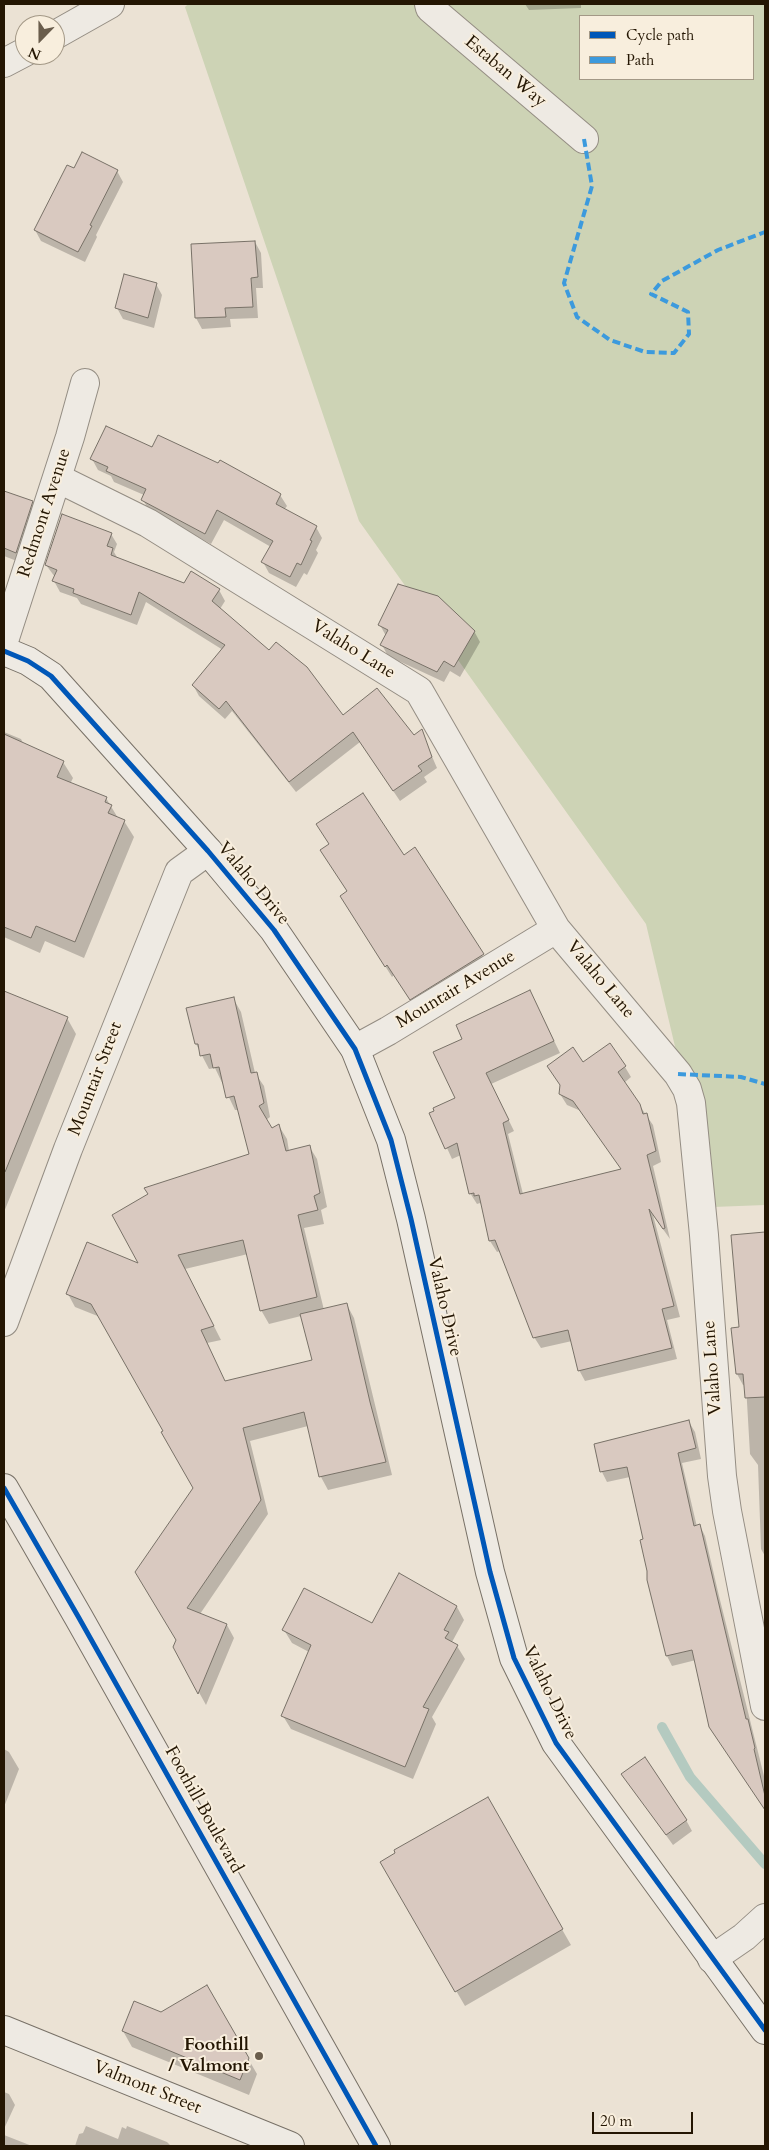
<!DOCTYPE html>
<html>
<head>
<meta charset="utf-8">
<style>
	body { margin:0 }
	#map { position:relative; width:769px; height:2150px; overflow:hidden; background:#ebe2d4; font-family:Cardo,serif }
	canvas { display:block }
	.frame { position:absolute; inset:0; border:5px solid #241603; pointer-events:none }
	.legend { position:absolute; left:579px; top:15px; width:175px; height:65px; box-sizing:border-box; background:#f8eedd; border:1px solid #a39886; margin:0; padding:6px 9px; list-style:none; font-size:15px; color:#241603 }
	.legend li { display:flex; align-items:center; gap:10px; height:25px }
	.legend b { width:25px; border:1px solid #a39886 }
	.north { position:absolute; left:15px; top:15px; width:50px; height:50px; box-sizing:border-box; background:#f8eedd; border:1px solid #a39886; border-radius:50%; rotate:202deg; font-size:14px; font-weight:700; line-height:20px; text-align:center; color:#241603 }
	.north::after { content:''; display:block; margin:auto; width:18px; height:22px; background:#6a5d4c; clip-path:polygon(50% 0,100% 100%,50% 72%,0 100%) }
	.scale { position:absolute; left:592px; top:2112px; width:101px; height:22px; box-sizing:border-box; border:2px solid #241603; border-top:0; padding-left:6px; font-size:15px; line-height:18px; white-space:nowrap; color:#241603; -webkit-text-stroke:4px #f8eedd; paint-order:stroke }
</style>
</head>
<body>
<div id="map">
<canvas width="769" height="2150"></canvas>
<div class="frame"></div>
<ul class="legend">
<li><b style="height:6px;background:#0057b8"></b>Cycle path</li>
<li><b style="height:6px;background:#3c9add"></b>Path</li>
</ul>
<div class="north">N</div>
<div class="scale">20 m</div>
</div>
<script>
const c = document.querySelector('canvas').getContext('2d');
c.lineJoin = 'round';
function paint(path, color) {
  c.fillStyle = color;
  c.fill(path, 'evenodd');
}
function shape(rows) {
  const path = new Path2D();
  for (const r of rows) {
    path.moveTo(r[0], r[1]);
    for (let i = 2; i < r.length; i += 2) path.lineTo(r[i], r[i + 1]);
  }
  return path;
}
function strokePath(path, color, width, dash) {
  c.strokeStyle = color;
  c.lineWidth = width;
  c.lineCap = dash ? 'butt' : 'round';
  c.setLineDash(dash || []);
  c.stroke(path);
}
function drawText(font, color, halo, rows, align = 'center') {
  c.font = font + ' Cardo,serif';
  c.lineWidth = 4;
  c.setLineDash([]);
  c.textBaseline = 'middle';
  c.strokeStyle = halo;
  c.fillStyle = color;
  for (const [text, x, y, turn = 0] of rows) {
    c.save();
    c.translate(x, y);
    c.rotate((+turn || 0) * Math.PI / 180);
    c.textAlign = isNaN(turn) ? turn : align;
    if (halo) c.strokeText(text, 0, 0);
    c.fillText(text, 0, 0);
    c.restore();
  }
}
const green = shape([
	[188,4,765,4,765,1205,713,1207,646,924,359,521,185,7],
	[580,16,753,16,753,79,580,79]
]);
const shadow = shape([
	[525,4,581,4,581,8,529,10],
	[74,170,117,171,123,182,96,235,97,237,85,262,41,241,35,230],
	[255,242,261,253,263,288,256,288,258,318,230,319,231,327,202,329,196,318],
	[156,284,162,295,154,328,123,319,117,308],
	[153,449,280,495,287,506,284,510,316,527,322,538,316,550,318,553,307,575,304,573,296,587,269,573,263,562,271,547,224,520,211,544,149,510,143,500,144,495,114,482,111,476,98,470,92,459],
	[4,492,32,502,38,513,22,563,4,556],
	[111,534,117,544,114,552,118,559,185,584,219,590,225,601,220,609,343,717,414,736,421,731,437,768,424,777,427,782,400,801,360,742,296,792,232,711,225,719,199,696,193,685,223,650,146,602,137,625,81,604,77,598,60,592,54,581,55,577,46,565],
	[380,625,474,631,480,642,460,677,450,671,444,682,388,656,382,645,386,636],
	[4,732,21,739,24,745,63,762,73,778,70,784,106,798,118,818,124,821,134,837,84,958,45,941,40,953,4,937],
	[330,845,403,857,415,849,489,966,417,1010,394,975,392,977,348,907,348,892],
	[530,991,560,1053,491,1084,514,1131,508,1134,523,1194,622,1170,581,1111,567,1105,560,1094,583,1064,625,1067,631,1077,624,1083,653,1125,661,1162,653,1166,670,1239,653,1215,680,1317,667,1320,677,1359,585,1381,579,1370,572,1341,541,1348,534,1337,500,1251,497,1252,490,1241,482,1206,480,1203,477,1204,470,1193,461,1155,452,1159,431,1113,456,1099,464,1039],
	[4,992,67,1018,76,1034,4,1212],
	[233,998,241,1012,255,1073,264,1086,270,1117,266,1120,271,1130,279,1126,287,1139,289,1151,309,1146,317,1159,327,1207,321,1210,324,1224,304,1228,324,1310,347,1305,354,1318,392,1475,328,1490,321,1477,308,1426,250,1441,268,1514,200,1614,227,1625,234,1638,206,1705,174,1647,177,1640,194,1488,165,1431,100,1317,75,1307,68,1294,141,1265,250,1154,239,1110,235,1110,215,1068,209,1069,196,1044],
	[248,1254,261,1310,269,1324,301,1316,313,1361,225,1383,207,1343,221,1340,185,1269],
	[765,1234,765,1556,761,1549,758,1465,750,1454,746,1385,743,1385,737,1374,741,1328,733,1237],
	[689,1422,695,1432,701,1459,682,1463,697,1527,700,1526,705,1536,719,1596,765,1780,765,1810,717,1737,696,1660,672,1666,667,1656,649,1580,645,1541,630,1477,607,1482,602,1472,595,1445],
	[457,1607,464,1620,452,1642,457,1646,465,1659,432,1717,436,1724,413,1779,291,1729,283,1716,309,1652,292,1643,284,1630,372,1625],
	[4,1749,9,1752,19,1769,4,1807],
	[623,1775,686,1820,692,1831,673,1845],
	[487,1799,571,1945,465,2006,381,1862],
	[207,1987,257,2074,249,2095,132,2047,123,2031,161,2013],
	[4,2092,9,2094,15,2105,4,2129],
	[86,2126,118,2139,122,2127,126,2129,127,2126,167,2142,171,2146,75,2146,79,2134,83,2133],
	[4,2135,32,2146,4,2146]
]);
const stream = shape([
	[662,1727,690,1777,765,1864]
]);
const building = shape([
	[82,152,118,170,90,225,92,226,78,252,34,230,67,165,74,168,82,152],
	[255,241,258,277,251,278,253,307,225,308,226,317,195,318,191,244,255,241],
	[124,274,157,283,148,318,115,308,124,274],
	[106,426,152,447,158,435,218,463,220,460,278,492,281,494,276,504,317,526,310,540,312,541,301,565,297,563,290,577,261,562,273,541,217,510,205,534,141,500,146,489,106,471,108,467,90,459,106,426],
	[4,491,33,501,16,553,4,548,4,491],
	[62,514,112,533,107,546,113,548,111,555,184,583,191,571,220,589,212,601,269,650,276,642,307,667,343,715,377,688,414,735,422,729,432,757,418,766,422,771,393,791,353,732,289,782,226,701,219,709,192,685,225,645,139,592,131,615,73,593,74,589,52,581,57,570,45,565,62,514],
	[398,584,438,596,475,631,454,667,444,661,437,672,380,645,388,630,378,625,398,584],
	[4,734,64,761,57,777,107,797,105,802,112,805,108,813,125,820,75,942,36,926,31,938,4,927,4,734],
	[363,793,404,855,415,847,484,954,410,1000,387,965,385,967,340,896,347,891,320,850,329,844,316,824,363,793],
	[530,990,554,1041,486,1073,509,1120,503,1123,520,1194,621,1169,573,1101,559,1094,560,1085,547,1066,573,1047,583,1062,610,1043,626,1066,618,1072,640,1104,643,1114,647,1113,656,1151,647,1155,665,1228,663,1229,649,1209,674,1306,662,1309,672,1348,578,1371,568,1330,533,1338,495,1240,489,1241,479,1195,474,1196,474,1193,469,1194,457,1143,445,1149,429,1113,434,1111,433,1108,455,1098,433,1052,462,1039,456,1025,530,990],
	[4,991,68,1017,5,1172,4,1171,4,991],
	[234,997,251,1073,257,1072,264,1103,259,1106,272,1128,279,1124,286,1151,310,1145,320,1193,314,1196,318,1210,298,1215,317,1297,260,1311,243,1240,178,1255,214,1326,201,1330,225,1381,312,1360,300,1314,347,1303,370,1402,386,1462,319,1477,304,1412,243,1428,261,1500,187,1608,227,1624,198,1694,173,1647,176,1640,135,1572,193,1488,161,1432,163,1431,91,1304,66,1294,87,1242,138,1263,112,1215,148,1194,144,1188,249,1154,234,1096,226,1098,219,1067,213,1068,210,1054,200,1056,198,1044,195,1044,186,1008,234,997],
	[765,1232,765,1397,745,1398,743,1374,736,1374,731,1328,739,1327,731,1235,765,1232],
	[689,1420,696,1448,678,1453,694,1526,700,1524,746,1719,748,1719,755,1748,754,1749,765,1796,765,1810,709,1727,692,1650,666,1656,647,1580,647,1571,640,1540,643,1539,627,1467,600,1472,594,1444,689,1420],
	[399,1573,457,1606,444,1630,449,1632,445,1638,458,1645,423,1707,429,1709,405,1767,281,1716,311,1645,282,1630,304,1588,372,1623,399,1573],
	[645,1757,687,1820,666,1835,621,1774,645,1757],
	[488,1797,563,1929,455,1992,380,1862,395,1853,394,1850,488,1797],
	[207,1985,249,2058,240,2080,122,2031,134,2001,161,2012,207,1985]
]);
const street = shape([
	[429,4,430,8,584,139],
	[55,35,110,4],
	[4,63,25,52],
	[57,478,148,523,419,691,556,929,678,1074,687,1089,691,1103,704,1235,722,1476,727,1511,765,1706],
	[4,641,70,437,85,383],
	[355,1049,388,1031,556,929],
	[4,1322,68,1149,179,872,208,851],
	[712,1959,744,1937,765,1918]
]);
const secondary = shape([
	[4,651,28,661,51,676,208,851,274,930,355,1049,391,1140,411,1219,490,1572,514,1658,556,1743,765,2030],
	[4,2030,290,2146]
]);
const primary = shape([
	[4,1488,79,1618,376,2146]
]);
const quiet = shape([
	[584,139,592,186,564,283,577,317,610,340,645,352,674,353,689,334,688,312,651,294,662,281,718,250,765,232],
	[678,1074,741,1077,765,1084]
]);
const cycleway = shape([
	[4,651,28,661,51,676,208,851,274,930,355,1049,391,1140,411,1219,490,1572,514,1658,556,1743,765,2030],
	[4,1488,79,1618,376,2146]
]);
const markers = [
	[259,2056,5,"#6a5d4c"]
];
const streetNames = [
	["Estaban Way",505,72,40],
	["Redmont Avenue",45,513,-72],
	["Valaho Lane",353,650,32],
	["Valaho Drive",253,884,50],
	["Valaho Lane",600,980,50],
	["Mountair Avenue",456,990,-31],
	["Mountair Street",96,1079,-69],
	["Valaho Drive",444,1307,77],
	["Valaho Lane",713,1368,-94],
	["Valaho Drive",549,1693,64],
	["Foothill Boulevard",203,1810,61],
	["Valmont Street",147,2088,22]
];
const poiNames = [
	["Foothill",249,2046],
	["/ Valmont",249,2067]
];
paint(green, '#cdd3b5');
paint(shadow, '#0003');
strokePath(stream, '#b4cac0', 10);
paint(building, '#d9c9c0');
strokePath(building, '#787167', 1);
strokePath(street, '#948d83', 30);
strokePath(secondary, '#787167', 30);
strokePath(primary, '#787167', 30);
strokePath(street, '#eeeae3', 28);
strokePath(secondary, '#eeeae3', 28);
strokePath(primary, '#ece6de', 28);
strokePath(quiet, '#3c9add', 4, [8, 4]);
strokePath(cycleway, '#0057b8', 5);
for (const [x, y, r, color] of markers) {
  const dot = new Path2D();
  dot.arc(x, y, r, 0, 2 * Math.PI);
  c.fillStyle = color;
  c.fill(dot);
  strokePath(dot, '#f8eedd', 2);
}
drawText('18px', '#241603', '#f8eedd', streetNames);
drawText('bold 18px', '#241603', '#f8eedd', poiNames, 'right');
</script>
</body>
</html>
